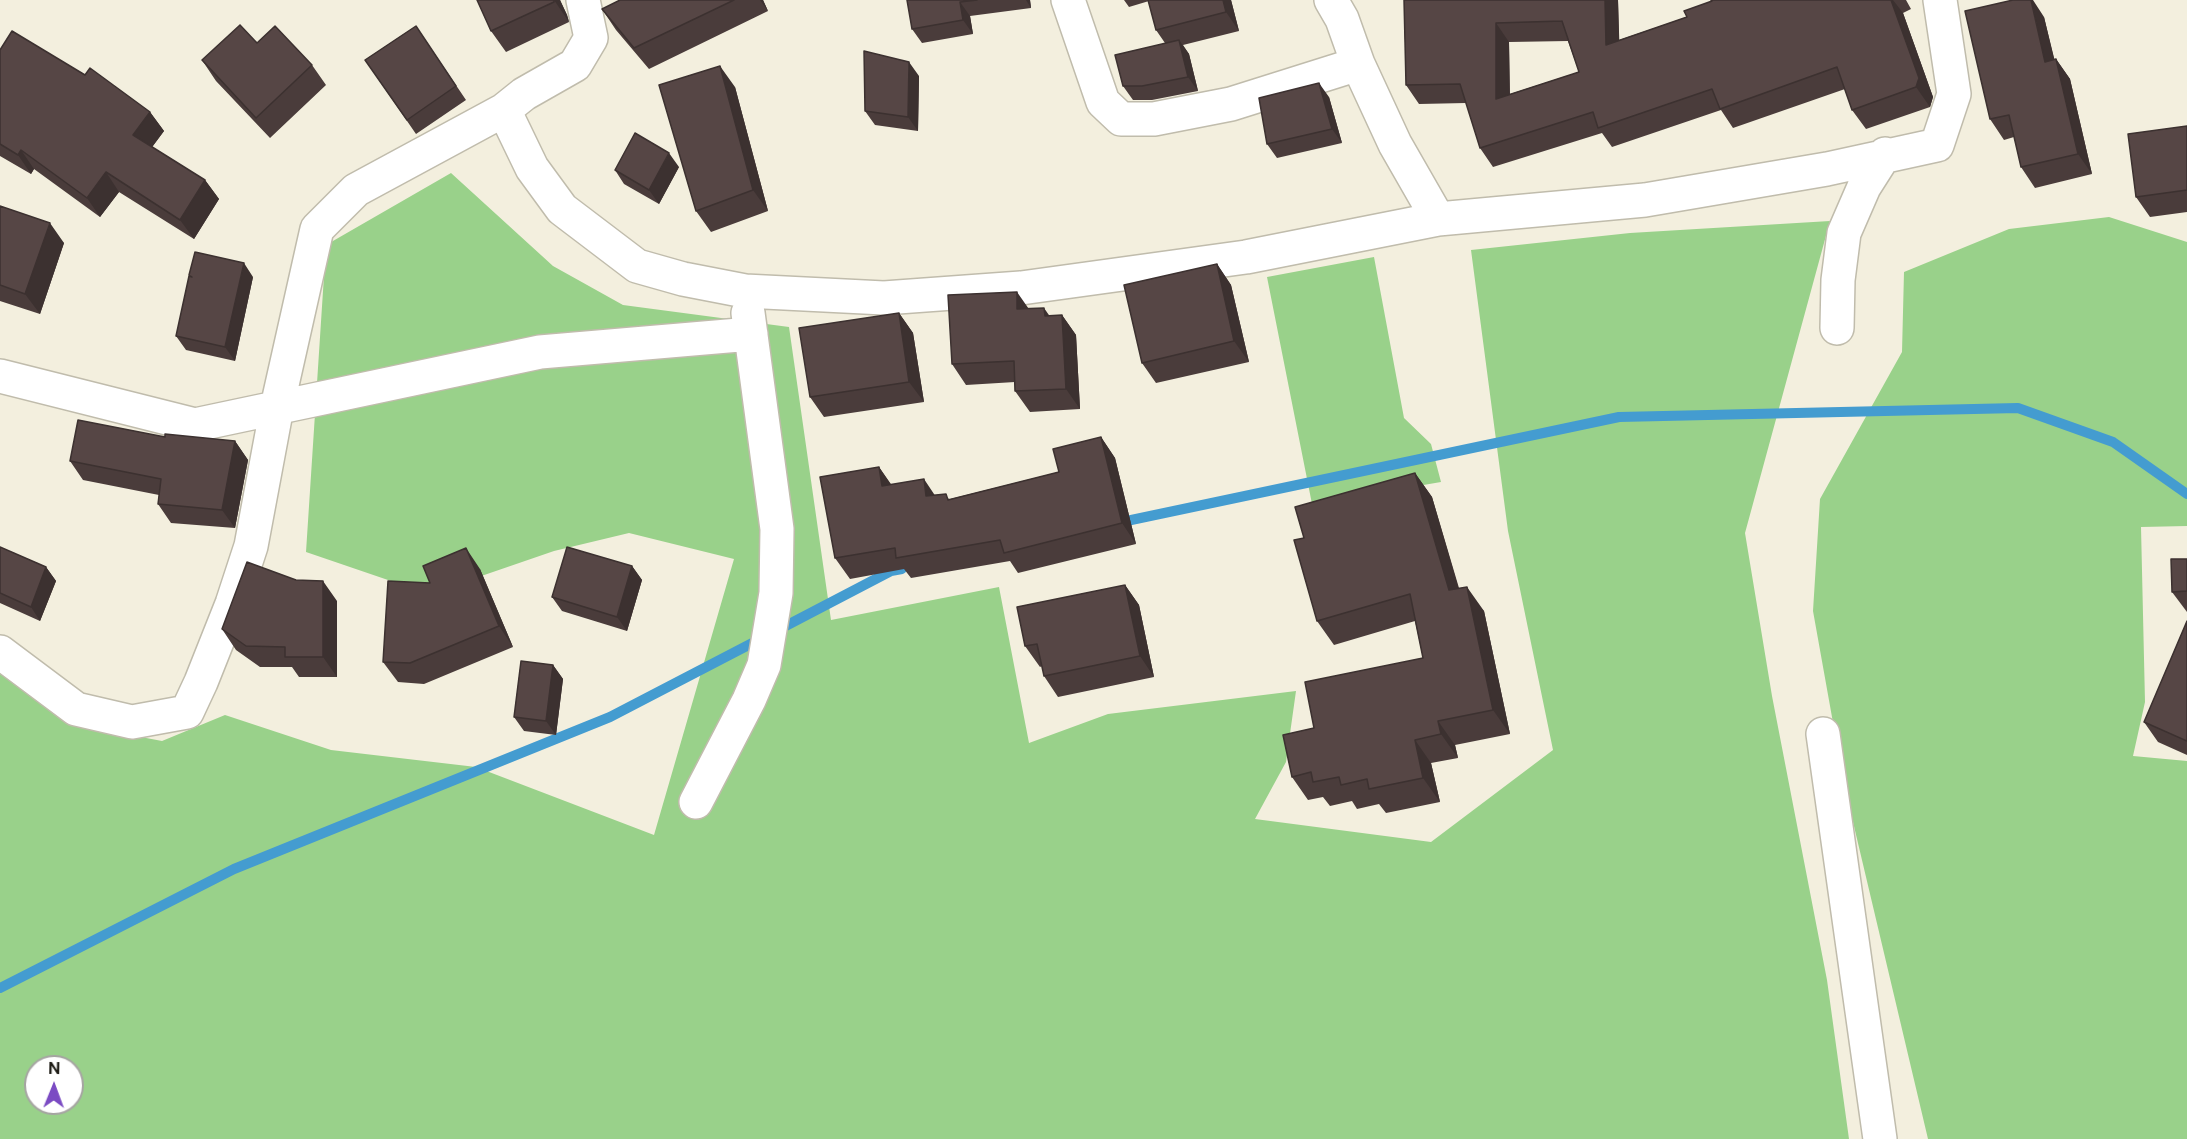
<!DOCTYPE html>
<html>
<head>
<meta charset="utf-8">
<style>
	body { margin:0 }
	#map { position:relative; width:2187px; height:1139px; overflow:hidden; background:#f3efde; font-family:"Public Sans",sans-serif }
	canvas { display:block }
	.north { position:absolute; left:24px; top:1055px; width:60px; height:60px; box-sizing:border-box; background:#fff; border:2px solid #a5a4a1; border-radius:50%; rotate:1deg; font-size:16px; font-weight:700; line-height:24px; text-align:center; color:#1d1b15 }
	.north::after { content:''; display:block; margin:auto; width:21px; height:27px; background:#7b4bc3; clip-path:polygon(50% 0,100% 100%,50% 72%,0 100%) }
</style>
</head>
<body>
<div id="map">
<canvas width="2187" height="1139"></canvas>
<div class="north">N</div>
</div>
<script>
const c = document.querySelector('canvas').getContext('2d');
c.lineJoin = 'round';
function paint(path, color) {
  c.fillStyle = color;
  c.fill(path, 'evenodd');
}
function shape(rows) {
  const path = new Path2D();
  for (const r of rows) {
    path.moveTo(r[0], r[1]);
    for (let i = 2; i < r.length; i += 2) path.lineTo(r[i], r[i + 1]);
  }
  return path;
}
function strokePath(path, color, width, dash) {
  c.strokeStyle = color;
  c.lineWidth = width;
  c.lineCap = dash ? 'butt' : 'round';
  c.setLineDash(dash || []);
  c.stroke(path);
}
const green = shape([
	[451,173,553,266,623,305,789,327,831,620,999,587,1029,743,1108,714,1296,691,1286,762,1255,819,1431,842,1553,750,1508,531,1471,250,1630,233,1830,221,1745,533,1772,696,1827,980,1849,1139,0,1139,0,664,78,725,162,741,225,715,331,750,476,767,654,835,734,559,629,533,554,551,429,594,306,552,326,245],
	[36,1067,72,1067,72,1103,36,1103],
	[2109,217,2187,242,2187,526,2141,527,2145,702,2133,756,2187,761,2187,1139,1928,1139,1844,784,1813,611,1820,499,1902,352,1904,272,2009,229],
	[1374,257,1404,418,1431,444,1441,482,1312,504,1267,277]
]);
const stream = shape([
	[1117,523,1619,417,2018,408,2113,442,2187,494],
	[776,631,891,571,902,569],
	[0,988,234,869,610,717,762,638]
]);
const street = shape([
	[1068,0,1103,102,1121,119,1154,119,1231,104,1358,64,1395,144,1438,219],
	[1331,0,1342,19,1358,64],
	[504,110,532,168,562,209,637,266,683,279,745,291,884,298,1021,288,1246,257,1438,219,1645,200,1827,169,1937,145,1954,94,1940,0],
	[1837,328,1838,280,1844,233,1864,187,1885,154],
	[0,376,195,425,540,352,751,334],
	[0,652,76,709,132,722,187,712,201,682,232,604,251,546,277,407,317,229,356,190,504,110,524,94,575,65,591,38,583,0],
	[1823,734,1880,1139],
	[696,802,749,700,764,665,776,593,777,529,748,313]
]);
const wall = shape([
	[477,0,560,0,567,15,569,22,506,52,491,31],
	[620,0,763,0,768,11,649,69,616,30,602,9],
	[907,0,1030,0,1031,8,970,16,973,34,922,43,912,29],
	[1124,0,1231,0,1239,31,1183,45,1189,54,1198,91,1152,100,1133,100,1123,86,1165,43,1156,30,1149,1,1129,7],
	[1404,0,1618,0,1619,40,1687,17,1712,1,1711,0,1906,0,1911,9,1903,13,1933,97,1930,107,1866,129,1852,110,1845,89,1733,128,1721,110,1612,147,1602,133,1493,167,1480,148,1466,103,1419,104,1406,85],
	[1568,41,1579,72,1510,94,1509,42],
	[2044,17,2054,59,2056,59,2070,79,2092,174,2035,188,2021,167,2014,137,2004,140,1990,119],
	[416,26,466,100,416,134,365,60],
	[257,43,312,65,326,85,270,138,216,81,202,60],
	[0,50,85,75,150,112,164,131,152,147,205,180,219,199,194,239,119,192,100,217,34,169,31,174,0,156],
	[919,76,918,131,875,125,865,111],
	[735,87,768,211,711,232,696,211],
	[1329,97,1342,143,1277,158,1267,144],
	[2187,126,2187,212,2150,217,2136,197],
	[679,167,659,204,624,184,615,170],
	[0,206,64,243,40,314,0,301],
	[1217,264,1231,285,1249,362,1156,383,1142,363],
	[253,277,235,361,186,350,176,336],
	[1028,308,1049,316,1062,315,1076,335,1080,409,1030,412,1015,391,1015,382,966,385,952,364],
	[899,313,913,333,924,402,824,417,810,397],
	[1101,437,1115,458,1136,544,1018,573,1010,561,911,578,904,569,850,579,835,558,879,467,891,485,950,499,1059,472],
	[235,441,248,460,235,528,171,523,158,504,159,495,83,480,70,461],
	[1415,473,1432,497,1459,588,1484,611,1510,734,1455,745,1458,758,1431,763,1440,802,1386,813,1379,804,1357,809,1352,801,1330,806,1323,797,1308,800,1292,777,1314,728,1423,658,1415,621,1334,645,1317,621,1304,538],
	[0,547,46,567,56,581,40,621,0,603],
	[2187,559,2187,612,2172,592],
	[632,566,642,580,627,631,562,611,552,597],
	[480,569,513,647,424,684,398,682,383,662,430,583],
	[1125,585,1139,605,1154,677,1058,697,1044,676,1042,666,1040,667,1025,646],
	[337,601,337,677,299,677,292,667,260,667,236,650,222,629],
	[2187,621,2187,755,2158,742,2144,722],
	[553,665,563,679,556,735,524,731,514,717]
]);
const shadedWall = shape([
	[554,0,560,0,567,15,569,22],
	[760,0,763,0,768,11],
	[1026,0,1030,0,1031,8],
	[1223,0,1231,0,1239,31,1226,12],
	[1605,0,1618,0,1620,64,1606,45],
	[1891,0,1893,0,1903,13,1933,97,1930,107,1916,87],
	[2031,0,2033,0,2044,17,2060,82,2045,62],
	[960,2,970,16,973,34,963,20],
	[1496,23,1509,42,1510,118,1496,99],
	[1179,40,1189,54,1198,91,1188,77],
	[2056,59,2070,79,2092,174,2078,154],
	[909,62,919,76,918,131,908,117],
	[720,66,735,87,768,211,753,190],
	[1319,83,1329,97,1342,143,1332,129],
	[150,112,164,131,147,154,133,135],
	[21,150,34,169,31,174,18,155],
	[669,153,679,167,659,204,649,190],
	[106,172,119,192,100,217,87,198],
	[205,180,219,199,194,239,180,220],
	[50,223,64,243,40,314,25,294],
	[244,263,253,277,235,361,225,347],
	[1217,264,1231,285,1249,362,1234,341],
	[1017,292,1031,312,1017,309],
	[1044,308,1058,328,1045,316],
	[899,313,913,333,924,402,909,382],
	[1062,315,1076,335,1080,409,1066,389],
	[1101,437,1115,458,1136,544,1122,523],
	[235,441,248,460,235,528,222,510],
	[879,467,893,487,882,486],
	[1415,473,1432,497,1466,614,1449,590],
	[924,479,938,500,926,496],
	[466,548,480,569,513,647,499,626],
	[632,566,642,580,627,631,617,617],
	[46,567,56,581,40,621,31,607],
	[323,581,337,601,337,677,323,657],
	[1125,585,1139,605,1154,677,1140,656],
	[1467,587,1484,611,1510,734,1493,710],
	[553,665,563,679,556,735,546,721],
	[1438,721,1455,745,1458,758,1441,734],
	[1415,740,1431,763,1440,802,1423,778]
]);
const building = shape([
	[477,0,554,0,554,2,491,31,477,0],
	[620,0,734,0,634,48,602,9,620,0],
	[907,0,977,0,960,2,963,20,912,29,907,0],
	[1148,0,1223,0,1226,12,1156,30,1148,0],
	[1404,0,1605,0,1606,45,1687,17,1684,11,1712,1,1711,0,1891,0,1919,78,1916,87,1852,110,1837,67,1720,109,1712,89,1598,128,1593,112,1480,148,1460,84,1406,85,1404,0],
	[1562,21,1579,72,1496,99,1496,23,1562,21],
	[2013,0,2031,0,2045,62,2056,59,2078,154,2021,167,2009,115,1990,119,1965,11,2013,0],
	[240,25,257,43,275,26,312,65,256,118,202,60,240,25],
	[416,26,456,86,407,120,365,60,416,26],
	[12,31,85,75,90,68,150,112,133,135,205,180,180,220,106,172,87,198,21,150,18,155,0,144,0,50,12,31],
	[1179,40,1188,77,1142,86,1123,86,1115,55,1179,40],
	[864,51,909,62,908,117,865,111,864,51],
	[720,66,753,190,696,211,659,85,720,66],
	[1319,83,1332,129,1267,144,1259,98,1319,83],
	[2187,126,2187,190,2136,197,2128,134,2187,126],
	[635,133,669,153,649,190,615,170,635,133],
	[0,206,50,223,25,294,0,285,0,206],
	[195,252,244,263,225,347,176,336,189,276,192,277,189,275,195,252],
	[1217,264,1234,341,1142,363,1124,285,1217,264],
	[1017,292,1017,309,1044,308,1045,316,1062,315,1066,389,1015,391,1014,361,952,364,948,295,1017,292],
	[899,313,909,382,810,397,799,328,899,313],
	[78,420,165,437,165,434,235,441,222,510,158,504,161,479,70,461,78,420],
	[1101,437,1122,523,1004,553,1000,540,896,558,895,548,835,558,820,477,879,467,882,486,924,479,926,496,946,494,948,500,1059,472,1053,449,1101,437],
	[1415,473,1449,590,1467,587,1493,710,1438,721,1441,734,1415,740,1423,778,1369,789,1367,779,1341,785,1339,777,1313,782,1311,772,1292,777,1283,735,1314,728,1305,682,1423,658,1410,594,1317,621,1294,540,1304,538,1295,507,1415,473],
	[0,547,46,567,31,607,0,593,0,547],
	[567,547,632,566,617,617,552,597,567,547],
	[466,548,499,626,410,663,383,662,388,581,430,583,423,566,466,548],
	[2171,559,2187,559,2187,591,2172,592,2171,559],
	[247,562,296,580,323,581,323,657,285,657,285,647,246,646,222,629,247,562],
	[1125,585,1140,656,1044,676,1037,644,1025,646,1017,607,1125,585],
	[2187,621,2187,741,2144,722,2187,621],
	[521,661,553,665,546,721,514,717,521,661]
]);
paint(green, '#99d18a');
strokePath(stream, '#449cd0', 10);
strokePath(street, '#c0bcac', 36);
strokePath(street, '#fff', 33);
paint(wall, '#4a3c3b');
paint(shadedWall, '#3c3130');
paint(building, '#564645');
strokePath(building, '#3c3130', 1.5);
</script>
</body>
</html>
